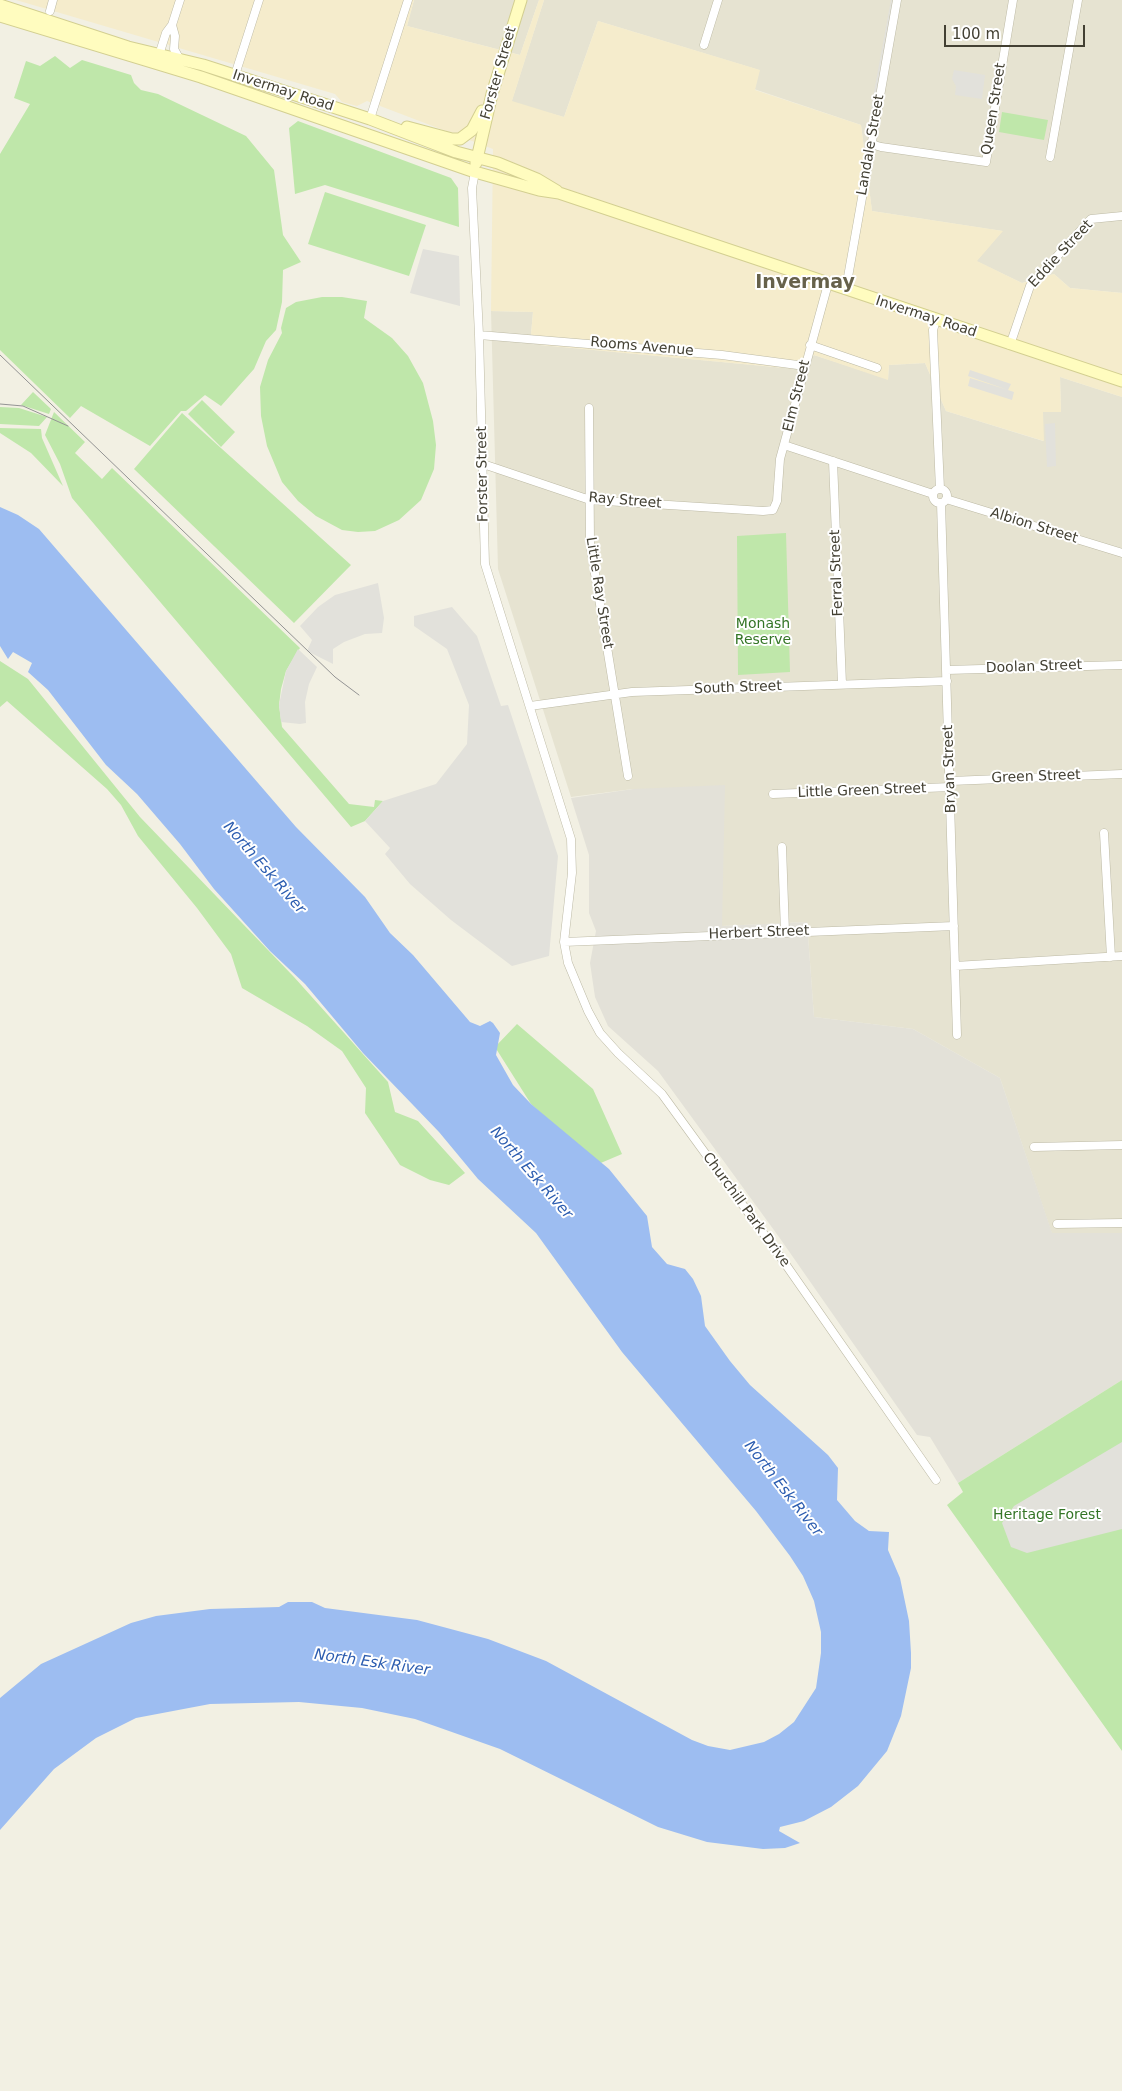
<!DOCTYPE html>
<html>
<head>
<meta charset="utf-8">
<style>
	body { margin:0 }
	#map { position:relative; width:1122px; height:2091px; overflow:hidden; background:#f2f0e3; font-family:"DejaVu Sans",sans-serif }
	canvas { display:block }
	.scale { position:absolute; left:944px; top:25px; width:141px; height:22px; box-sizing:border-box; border:2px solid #434033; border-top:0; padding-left:6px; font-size:15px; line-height:18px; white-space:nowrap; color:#434033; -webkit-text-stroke:4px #fff; paint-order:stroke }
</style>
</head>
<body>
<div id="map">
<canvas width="1122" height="2091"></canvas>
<div class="scale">100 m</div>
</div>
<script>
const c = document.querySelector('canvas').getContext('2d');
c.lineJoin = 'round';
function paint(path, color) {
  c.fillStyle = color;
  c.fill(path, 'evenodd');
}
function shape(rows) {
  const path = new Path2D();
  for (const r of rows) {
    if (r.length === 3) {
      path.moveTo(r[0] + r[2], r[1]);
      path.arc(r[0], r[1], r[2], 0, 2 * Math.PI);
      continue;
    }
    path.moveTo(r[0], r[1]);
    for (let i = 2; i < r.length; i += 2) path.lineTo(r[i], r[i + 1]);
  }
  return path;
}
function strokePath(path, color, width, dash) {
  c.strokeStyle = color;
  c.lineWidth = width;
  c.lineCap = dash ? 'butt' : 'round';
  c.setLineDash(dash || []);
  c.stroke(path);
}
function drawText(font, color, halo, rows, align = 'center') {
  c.font = font + ' "DejaVu Sans",sans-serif';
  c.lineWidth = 4;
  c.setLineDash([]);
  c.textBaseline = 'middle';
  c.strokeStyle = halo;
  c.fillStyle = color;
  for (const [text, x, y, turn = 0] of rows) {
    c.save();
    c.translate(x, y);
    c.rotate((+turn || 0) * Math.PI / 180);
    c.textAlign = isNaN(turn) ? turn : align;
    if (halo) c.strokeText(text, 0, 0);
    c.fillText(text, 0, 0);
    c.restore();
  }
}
const residential = shape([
	[414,0,539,0,520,55,407,26],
	[544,0,1122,0,1122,293,1070,288,1054,274,1022,283,976,261,1002,231,872,211,861,125,754,89,759,70,598,21,564,117,511,103],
	[491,311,533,312,531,334,541,345,796,369,814,355,888,379,889,365,925,363,946,411,1043,441,1043,411,1061,411,1060,377,1122,397,1122,1233,1052,1234,1000,1078,913,1029,814,1017,807,922,722,926,633,789,571,797,498,569]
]);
const commercial = shape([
	[16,0,414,0,407,26,520,55,539,0,544,0,512,101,564,117,598,21,760,70,755,90,861,125,872,211,1003,231,977,261,1022,283,1054,274,1070,288,1122,293,1122,397,1060,377,1061,412,1043,412,1044,441,946,411,925,363,889,365,888,380,814,355,796,369,540,345,531,334,533,312,491,311,493,149,367,101,357,106,342,102,335,94]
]);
const industrial = shape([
	[725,785,722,926,807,922,814,1017,913,1029,1000,1078,1052,1233,1122,1233,1122,1380,958,1483,930,1437,917,1435,779,1237,658,1071,608,1026,595,997,590,963,596,931,589,913,589,855,571,798,633,789]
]);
const green = shape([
	[55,56,70,68,82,60,131,75,134,83,141,90,158,94,246,136,274,170,283,235,301,262,283,270,282,302,276,330,266,341,254,369,221,406,205,395,186,411,181,411,150,446,81,406,70,418,0,350,0,154,30,104,14,98,26,61,40,66],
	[1002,112,1048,120,1044,140,999,132],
	[298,121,451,178,458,188,459,227,325,185,295,194,289,128],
	[325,192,426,225,409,276,308,244],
	[322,297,342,297,367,301,364,318,392,338,408,356,423,383,433,421,436,445,434,469,421,500,399,520,375,531,358,532,342,530,316,516,298,501,282,482,267,446,261,416,260,387,268,360,282,333,281,328,286,308,296,302],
	[33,392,51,409,49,414,21,405],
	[202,400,235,432,221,447,188,414],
	[0,407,19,408,47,417,39,426,0,424],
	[54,412,85,442,75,453,102,479,112,468,300,648,286,671,281,689,279,705,282,727,349,804,374,807,375,800,383,801,365,821,351,827,72,498,60,464,45,435],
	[182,413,351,565,294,623,134,469],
	[0,428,41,429,42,438,63,486,31,453,0,433],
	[786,533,790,672,738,675,737,536],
	[0,661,28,679,140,817,294,977,388,1082,395,1112,418,1121,465,1173,449,1185,430,1180,400,1165,365,1113,366,1088,342,1051,307,1026,242,988,231,954,197,908,138,836,121,805,107,789,7,701,0,707],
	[517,1024,593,1089,622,1154,596,1165,531,1104,495,1047],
	[1122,1380,1122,1751,947,1505,963,1492,958,1483]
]);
const parking = shape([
	[891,0,893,0,874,109,871,108],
	[954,70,985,75,982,99,955,95,956,86,952,79],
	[423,249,459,256,460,306,410,293],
	[970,370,1011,384,1008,390,1014,392,1012,400,968,386,970,378,1008,390,968,376],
	[1055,423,1056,466,1047,467,1045,424],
	[378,583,384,618,382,633,365,634,344,642,333,649,333,664,307,651,312,640,300,626,318,607,335,595],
	[452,607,477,636,501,706,508,705,558,856,549,956,512,966,451,920,410,884,385,854,390,848,365,821,383,801,436,784,467,744,469,705,447,649,414,626,414,616],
	[298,649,317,667,309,684,305,702,306,723,300,724,281,722,279,705,286,671],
	[1122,1442,1122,1529,1027,1553,1011,1547,1002,1523,1014,1506]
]);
const water = shape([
	[0,507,18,515,39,529,296,827,365,897,390,933,413,955,470,1022,480,1026,490,1021,493,1023,500,1033,496,1055,513,1085,531,1104,609,1169,647,1216,652,1247,667,1264,685,1269,693,1279,701,1296,705,1326,730,1361,750,1385,828,1455,838,1468,837,1500,855,1521,869,1531,889,1532,888,1550,900,1578,909,1621,911,1653,911,1668,901,1716,887,1751,858,1786,831,1807,804,1821,780,1827,779,1831,800,1843,785,1848,763,1849,707,1842,658,1827,500,1749,415,1719,362,1708,299,1702,210,1704,136,1718,96,1738,54,1769,0,1830,0,1698,41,1664,131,1623,156,1616,210,1609,279,1607,288,1602,312,1602,325,1608,417,1620,488,1639,546,1661,692,1740,708,1746,730,1750,764,1742,779,1734,794,1722,816,1688,821,1653,821,1632,814,1601,803,1576,790,1556,756,1511,622,1352,536,1233,478,1179,439,1132,363,1053,305,984,270,951,214,889,180,844,137,794,106,765,48,690,28,672,32,663,13,652,8,659,0,646]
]);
const street = shape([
	[50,11,53,0],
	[172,25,175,36,174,49,180,60],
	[704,45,718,0],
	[159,55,166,33,172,25,180,0],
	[235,75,259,0],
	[370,119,408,0],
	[871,144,881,147,986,162,1013,0],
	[1050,157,1078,0],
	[475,172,472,188,479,335,485,564,571,839,572,873,564,942,568,963,588,1011,600,1033,618,1053,662,1094,777,1252,936,1480],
	[843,289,848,277,897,0],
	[936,320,933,330,940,489],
	[479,335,722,355,805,366],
	[810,345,877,368],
	[1010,345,1030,286,1091,219,1122,216],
	[589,408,590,543,628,776],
	[784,445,933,494],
	[833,461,842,684],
	[483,464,590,500,763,511,773,510,777,501,780,459,828,284],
	[940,496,7],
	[946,499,1122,553],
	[941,503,957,1035],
	[947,670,1122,665],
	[530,706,632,692,947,681],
	[951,781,1122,774],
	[773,794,951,787],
	[1104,833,1111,957],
	[782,847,785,932],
	[564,942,954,926],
	[955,966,1122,956],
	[1034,1147,1122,1145],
	[1057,1224,1122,1223]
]);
const secondary = shape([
	[0,5,128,47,203,65,370,119,456,152,498,163,537,179,557,191],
	[0,16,201,77,475,172,539,190,559,193,1122,381],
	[407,127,452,139,460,139,472,130,482,111],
	[476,163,492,94,521,0]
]);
const tram = shape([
	[0,355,335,677,359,695],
	[0,404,23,406,68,426]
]);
const streetNames = [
	["Forster Street",499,73,-74],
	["Invermay Road",283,91,18],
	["Queen Street",994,109,-81],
	["Landale Street",871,145,-80],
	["Eddie Street",1061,254,-47],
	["Invermay Road",926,317,18],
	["Rooms Avenue",642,347,5],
	["Elm Street",797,396,-76],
	["Forster Street",483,474,-91],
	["Ray Street",625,501,5],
	["Albion Street",1034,526,17],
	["Ferral Street",837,573,-92],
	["Little Ray Street",599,593,81],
	["Doolan Street",1034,667,-2],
	["South Street",738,688,-2],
	["Bryan Street",950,769,-92],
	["Green Street",1036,777,-2],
	["Little Green Street",862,791,-2],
	["Herbert Street",759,933,-2],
	["Churchill Park Drive",746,1210,54]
];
const parkNames = [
	["Monash",763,624],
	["Reserve",763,640],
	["Heritage Forest",1047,1515]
];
const waterNames = [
	["North Esk River",264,868,49],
	["North Esk River",531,1173,49],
	["North Esk River",783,1489,52],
	["North Esk River",372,1663,8]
];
const districtNames = [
	["Invermay",805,283]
];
paint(residential, '#e6e3d1');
paint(commercial, '#f5eccc');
paint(industrial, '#e3e1d8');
paint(green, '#bfe7aa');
paint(parking, '#e2e1db');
paint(water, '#9dbdf1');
strokePath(street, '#bdbaa5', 9);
strokePath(secondary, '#d3cf91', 13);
strokePath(street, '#fff', 8);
strokePath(secondary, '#fffcbf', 11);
strokePath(tram, '#939393', 1);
drawText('14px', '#434033', '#fff', streetNames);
drawText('14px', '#347526', '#fff', parkNames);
drawText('italic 15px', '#2c5db0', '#fff', waterNames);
drawText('bold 19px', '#66614a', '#fff', districtNames);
</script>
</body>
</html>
